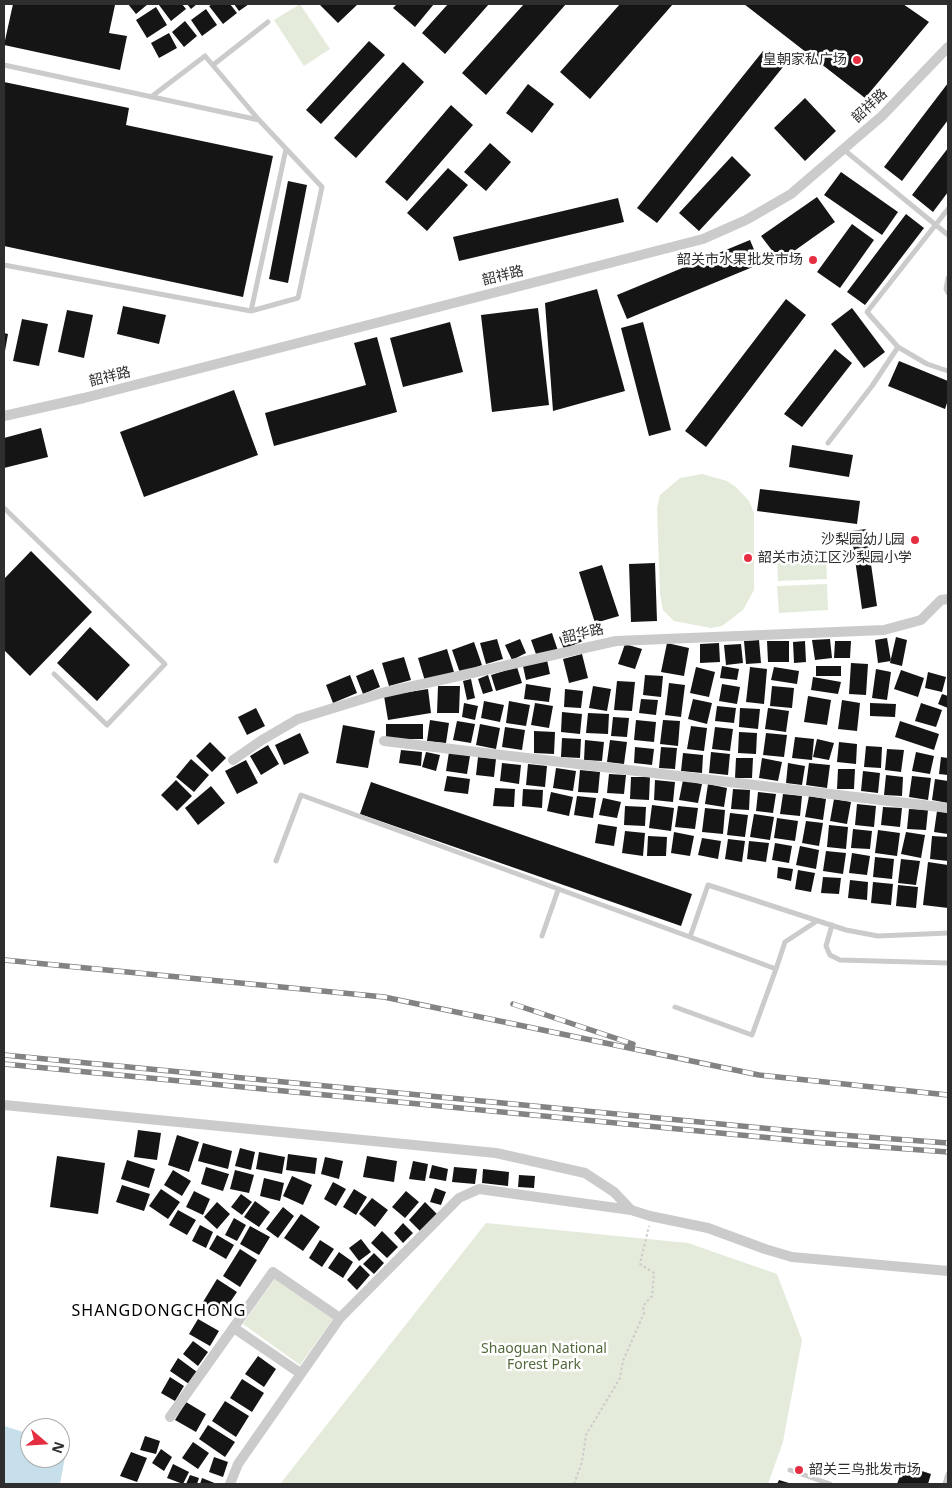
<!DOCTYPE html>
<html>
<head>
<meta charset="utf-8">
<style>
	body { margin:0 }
	#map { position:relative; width:952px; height:1488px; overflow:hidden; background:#fff; font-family:"Noto Sans",sans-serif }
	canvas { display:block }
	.frame { position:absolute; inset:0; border:5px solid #2e2e2e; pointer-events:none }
	.north { position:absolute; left:20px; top:1418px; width:50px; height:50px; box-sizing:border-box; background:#fff; border:1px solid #ababab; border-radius:50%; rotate:109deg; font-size:14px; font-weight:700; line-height:20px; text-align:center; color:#2e2e2e }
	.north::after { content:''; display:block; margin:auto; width:18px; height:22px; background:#e62e42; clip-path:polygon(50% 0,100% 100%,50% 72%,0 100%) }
</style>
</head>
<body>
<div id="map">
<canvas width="952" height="1488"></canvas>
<div class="frame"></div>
<div class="north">N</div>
</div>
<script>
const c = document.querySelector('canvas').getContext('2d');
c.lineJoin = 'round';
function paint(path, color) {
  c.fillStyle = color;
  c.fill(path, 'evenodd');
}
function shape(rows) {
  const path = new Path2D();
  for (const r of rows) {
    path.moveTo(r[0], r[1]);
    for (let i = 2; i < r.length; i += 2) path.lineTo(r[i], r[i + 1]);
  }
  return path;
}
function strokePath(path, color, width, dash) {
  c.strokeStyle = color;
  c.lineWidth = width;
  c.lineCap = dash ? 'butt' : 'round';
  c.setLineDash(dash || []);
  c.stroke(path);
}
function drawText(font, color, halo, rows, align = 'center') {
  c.font = font + ' "Noto Sans","Noto Sans SC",sans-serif';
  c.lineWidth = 5;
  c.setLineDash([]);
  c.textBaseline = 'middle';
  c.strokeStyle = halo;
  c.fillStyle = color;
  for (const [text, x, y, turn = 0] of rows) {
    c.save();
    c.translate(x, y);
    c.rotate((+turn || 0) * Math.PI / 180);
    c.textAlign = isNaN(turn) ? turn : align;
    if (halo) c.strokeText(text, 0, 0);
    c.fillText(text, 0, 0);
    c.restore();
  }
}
const green = shape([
	[300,4,330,49,304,66,274,20],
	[702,474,727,481,736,487,749,501,754,513,754,590,743,610,722,626,711,628,674,621,663,610,660,594,657,508,660,495,680,478],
	[826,553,827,579,778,581,777,556],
	[827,584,828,610,779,613,777,586],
	[486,1223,688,1243,777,1274,802,1340,783,1442,768,1484,280,1484],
	[276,1277,333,1319,300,1365,243,1324]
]);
const water = shape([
	[4,1426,30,1434,30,1458,60,1458,60,1444,64,1445,65,1457,60,1484,4,1484]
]);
const building = shape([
	[13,4,115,5,109,33,127,36,120,70,4,45],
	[128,4,148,4,136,14],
	[160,4,182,4,186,9,171,21,159,5],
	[187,4,197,4,191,9],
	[213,4,230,4,237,13,223,24,209,6],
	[234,4,249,4,239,11],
	[319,4,358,4,338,23],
	[397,4,434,4,415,27,393,8],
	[448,4,489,4,445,54,422,33],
	[524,4,566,4,486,95,462,73],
	[620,4,673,4,590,99,560,72],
	[744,4,903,4,929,22,865,98],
	[156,7,167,25,147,38,136,20],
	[206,9,217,25,202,36,191,20],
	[185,21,197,36,184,47,172,32],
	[169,33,177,48,159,58,151,43],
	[369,41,385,55,321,124,306,110],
	[763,51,783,67,657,223,637,208],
	[403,62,424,82,356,158,334,138],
	[4,82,129,108,126,125,273,156,243,297,4,246],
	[948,83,948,120,902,181,884,167],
	[528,84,554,104,532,133,506,113],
	[805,98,836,131,805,161,774,128],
	[451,105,473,125,407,201,385,182],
	[490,143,511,162,486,191,464,172],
	[948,148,948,192,933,212,912,195],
	[732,156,751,175,699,231,679,213],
	[448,168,468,185,427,231,407,213],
	[841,172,898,212,882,235,824,195],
	[288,181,307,185,288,283,269,279],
	[817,197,835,222,780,261,761,236],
	[618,198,624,222,459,261,453,237],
	[906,214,924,228,865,305,847,292],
	[852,224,874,240,840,288,817,272],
	[750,240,760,264,627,319,617,295],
	[597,289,625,391,553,411,545,303],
	[786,299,806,315,706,447,685,431],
	[123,306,166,315,159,344,117,334],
	[538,308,549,405,492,412,481,315],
	[852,308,885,352,864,368,831,324],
	[67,310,93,315,84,358,58,352],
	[22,319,48,324,39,366,13,361],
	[450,322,463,372,403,387,390,338],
	[643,322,671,430,649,436,621,328],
	[4,333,8,334,5,351,4,351],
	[377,337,397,412,274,446,265,413,366,385,354,343],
	[835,349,852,363,802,427,784,414],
	[899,361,948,381,948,400,945,409,888,386],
	[234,390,258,455,144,497,120,432],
	[41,428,48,457,4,468,4,438],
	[792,445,853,455,849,477,789,467],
	[760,489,860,501,857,524,757,511],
	[866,529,877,606,862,609,851,531],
	[31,551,92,612,30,676,4,650,4,579],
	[655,563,657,621,631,622,629,564],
	[602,565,619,616,595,623,579,572],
	[90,627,130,665,97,701,57,663],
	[578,628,583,641,564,649,559,637],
	[552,633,558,651,537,657,531,640],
	[896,637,907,640,902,666,890,663],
	[887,638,891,661,878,663,875,640],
	[497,639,503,659,486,664,480,643],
	[520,639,526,653,512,660,505,645],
	[830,639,832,658,815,660,812,640],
	[759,640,761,663,746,664,744,641],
	[767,641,789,641,789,662,768,662],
	[805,641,806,662,794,663,793,642],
	[835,641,851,641,850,658,834,658],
	[474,642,482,665,460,673,452,650],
	[667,643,689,648,684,676,661,672],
	[719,643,720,662,700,663,700,644],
	[625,644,642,649,635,669,618,664],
	[741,644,743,663,726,665,724,645],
	[447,649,454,672,425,681,418,658],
	[582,654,588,678,569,683,563,659],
	[404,657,411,680,389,686,382,663],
	[547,660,550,674,526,680,523,666],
	[851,663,868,664,866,695,849,694],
	[722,666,739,669,737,680,720,678],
	[816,666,841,666,841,676,816,676],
	[517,667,522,683,496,691,491,675],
	[696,667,715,672,709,697,690,693],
	[750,667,767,669,764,704,746,702],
	[774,667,799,671,797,684,771,680],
	[373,669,380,687,363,694,356,676],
	[876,669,891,672,887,700,872,698],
	[901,670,924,678,918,697,894,689],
	[928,672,946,677,942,692,925,688],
	[350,675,357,693,333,703,326,685],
	[488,675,493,691,483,694,478,679],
	[645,675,663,676,661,697,643,695],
	[813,677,841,682,838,694,811,690],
	[471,679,475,698,467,700,463,681],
	[617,681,635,682,632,711,614,710],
	[669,683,685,685,681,717,665,715],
	[526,684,551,688,549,702,524,699],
	[722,684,740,687,737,704,719,701],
	[438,686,460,686,459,713,437,713],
	[593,686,611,689,607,711,589,708],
	[772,686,794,688,792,708,770,706],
	[428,689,431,713,388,720,384,696],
	[565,689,583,691,581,708,564,707],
	[942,694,948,696,948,708,938,704],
	[808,696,831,700,827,725,804,722],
	[641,699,658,700,656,715,639,713],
	[693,699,712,703,707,724,688,719],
	[842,700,860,703,857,731,838,729],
	[484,701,504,705,500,722,481,718],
	[509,701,530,705,526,726,506,723],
	[464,703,478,706,475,720,462,717],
	[535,703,553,706,549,728,531,725],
	[870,703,896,704,895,717,870,716],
	[921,703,942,710,936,727,915,721],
	[717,706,736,708,734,723,715,721],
	[256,708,265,726,247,735,238,717],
	[740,708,760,709,758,729,739,727],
	[768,708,789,711,786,732,765,729],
	[562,712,582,714,580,734,561,732],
	[588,713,609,714,608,734,586,733],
	[613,717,629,718,627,737,611,736],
	[430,720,449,723,446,743,427,741],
	[636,720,656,722,654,742,634,740],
	[663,720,680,721,678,746,660,744],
	[457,721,475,724,471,743,453,740],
	[900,721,939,734,934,750,895,737],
	[386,724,423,724,423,739,386,739],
	[480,724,500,728,496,749,476,745],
	[343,725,375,731,368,768,336,763],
	[691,726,707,728,704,751,687,749],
	[505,727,525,730,522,750,502,747],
	[715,727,733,729,730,751,712,749],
	[534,731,555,732,554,754,534,753],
	[739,732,757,733,756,754,738,753],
	[300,733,309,753,284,765,275,745],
	[766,733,787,735,784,757,763,755],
	[795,737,814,739,812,760,792,758],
	[562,738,581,739,580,758,561,757],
	[817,739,834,743,829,760,813,757],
	[585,740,604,742,602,761,584,760],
	[610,740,627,742,624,764,607,762],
	[210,742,226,758,212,772,196,756],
	[839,742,857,744,856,764,837,762],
	[268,745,279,764,261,775,250,756],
	[866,746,882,747,881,768,864,767],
	[635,747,654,749,652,765,634,763],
	[661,747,677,748,675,769,659,768],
	[887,749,904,750,901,772,885,770],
	[401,750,422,752,421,766,399,763],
	[426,752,440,755,436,771,422,767],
	[449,752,470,756,467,774,446,771],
	[711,752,730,754,728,775,709,773],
	[916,752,934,756,930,774,912,771],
	[683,753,703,755,702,773,681,771],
	[478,757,496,759,494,777,476,775],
	[941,757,948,758,948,775,939,774],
	[736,758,753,758,752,778,735,778],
	[762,758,782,762,778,781,759,778],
	[191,759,209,775,194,792,176,777],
	[246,760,258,783,237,794,225,771],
	[502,763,521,765,519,784,500,781],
	[788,763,805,766,802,785,786,783],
	[809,763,830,765,827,788,806,785],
	[528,764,547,766,545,787,526,785],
	[556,768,576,771,573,791,553,788],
	[838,769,855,769,854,789,837,789],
	[580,770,600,772,598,793,578,792],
	[863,771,880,773,878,793,861,791],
	[609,774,626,775,624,794,607,793],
	[886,775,903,777,902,796,884,795],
	[447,776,470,779,468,794,444,791],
	[912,776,931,778,928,800,909,797],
	[631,777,650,777,649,800,630,799],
	[935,779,948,781,948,803,932,800],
	[176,780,192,796,177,811,161,795],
	[655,780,675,782,673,802,654,800],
	[683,780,702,784,698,803,679,800],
	[371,782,692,894,681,926,360,814],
	[708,784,727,788,724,807,705,804],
	[211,786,225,803,198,825,185,808],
	[495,788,515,789,514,807,493,806],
	[523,789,543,790,542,808,522,806],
	[733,789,750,790,749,810,731,809],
	[551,792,573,797,569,816,547,811],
	[758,792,776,794,773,813,756,811],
	[783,794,802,796,800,816,780,814],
	[577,796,596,798,593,818,574,815],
	[809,796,826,799,823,820,805,817],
	[603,798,621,802,617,818,599,815],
	[834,799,851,802,847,824,830,821],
	[857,804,876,806,874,827,855,825],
	[652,805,674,808,671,831,649,828],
	[625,806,646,807,645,826,624,825],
	[678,806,698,808,695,829,675,827],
	[883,807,902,808,900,827,881,825],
	[705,808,725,810,723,834,702,832],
	[909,809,928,810,926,830,907,829],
	[937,811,948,813,948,834,934,832],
	[730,813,748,815,745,837,727,835],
	[754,814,774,817,770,840,750,837],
	[777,818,798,821,795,841,774,838],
	[806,821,823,823,819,846,802,843],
	[598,824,617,827,614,846,595,843],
	[829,825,848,827,846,849,827,847],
	[853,829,872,831,870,849,851,848],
	[878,830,900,833,897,856,875,853],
	[625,831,645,833,643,856,622,853],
	[674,832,694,836,690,856,671,853],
	[906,832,925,835,921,858,901,854],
	[648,836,667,837,666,856,647,856],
	[932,836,948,837,948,861,930,859],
	[702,838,721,841,718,859,698,855],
	[728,839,745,841,742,862,725,859],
	[749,841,769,843,766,862,747,859],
	[775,843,792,846,789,863,772,860],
	[800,846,819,850,816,869,796,865],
	[826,851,846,853,843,874,823,871],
	[852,853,870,856,867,875,849,873],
	[875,857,894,859,892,879,873,877],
	[901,859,920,861,916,885,898,883],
	[928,862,948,865,948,908,923,905],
	[778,867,793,869,791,881,777,878],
	[798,870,815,873,811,892,795,889],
	[823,877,841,878,839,894,821,893],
	[850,880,868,882,867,900,848,898],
	[873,882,893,884,891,905,871,903],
	[898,885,918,887,916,908,896,906],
	[138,1130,161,1133,157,1160,134,1157],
	[177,1135,199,1142,189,1172,168,1165],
	[203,1143,232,1151,228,1169,198,1161],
	[240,1148,255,1152,251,1170,235,1166],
	[259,1152,285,1157,282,1174,256,1169],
	[288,1154,317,1158,315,1174,286,1170],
	[57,1156,105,1163,98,1214,50,1207],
	[367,1156,397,1161,394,1182,363,1177],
	[325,1157,343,1161,339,1179,321,1174],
	[127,1160,155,1169,149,1188,121,1179],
	[413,1161,428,1164,425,1181,409,1179],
	[432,1165,448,1169,446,1181,429,1178],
	[206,1167,229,1174,223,1191,201,1184],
	[454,1167,477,1169,475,1184,452,1182],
	[483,1169,509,1172,508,1186,482,1183],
	[173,1170,191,1181,182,1196,164,1185],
	[235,1170,254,1175,249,1193,230,1189],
	[519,1175,535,1176,534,1188,518,1187],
	[292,1176,312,1185,303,1205,283,1196],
	[264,1178,284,1183,280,1201,260,1196],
	[333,1182,346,1189,336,1206,324,1199],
	[122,1185,150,1194,144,1211,116,1202],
	[435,1188,446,1192,441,1205,430,1202],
	[161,1189,180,1202,168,1219,149,1206],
	[354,1189,367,1197,356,1215,343,1207],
	[194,1191,210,1199,203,1215,186,1207],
	[406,1191,419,1202,405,1218,392,1207],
	[241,1194,252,1202,242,1215,231,1207],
	[372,1198,388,1210,375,1227,359,1214],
	[255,1201,270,1212,259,1227,244,1217],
	[217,1202,230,1214,217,1229,204,1217],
	[425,1202,437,1214,420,1231,409,1220],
	[283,1207,294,1216,278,1238,266,1229],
	[178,1210,196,1220,187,1235,169,1225],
	[301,1214,320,1227,303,1251,284,1238],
	[234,1218,246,1225,237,1241,225,1235],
	[403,1223,413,1233,403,1243,394,1233],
	[200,1225,213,1232,206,1248,192,1241],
	[250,1226,270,1237,259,1255,240,1244],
	[382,1231,398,1247,387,1258,371,1243],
	[217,1235,234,1245,226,1259,209,1249],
	[361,1239,371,1252,359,1261,349,1248],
	[320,1240,334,1249,322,1267,309,1258],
	[240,1249,257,1260,240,1287,223,1276],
	[339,1252,353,1262,343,1278,328,1268],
	[374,1253,384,1263,374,1274,363,1264],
	[360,1265,370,1275,357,1290,347,1280],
	[217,1279,237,1292,222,1314,203,1302],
	[198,1319,219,1331,210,1346,189,1334],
	[193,1341,208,1352,198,1366,183,1354],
	[258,1356,276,1369,264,1387,245,1374],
	[178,1358,197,1372,189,1384,170,1371],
	[170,1377,184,1386,175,1401,161,1393],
	[242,1379,264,1393,252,1412,230,1398],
	[225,1401,249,1416,236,1437,212,1421],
	[186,1402,206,1414,196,1432,175,1420],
	[208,1425,235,1442,225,1457,199,1439],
	[145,1436,160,1441,156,1454,140,1450],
	[193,1442,209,1453,198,1469,182,1458],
	[161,1449,172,1457,164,1471,152,1463],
	[131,1452,147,1458,137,1482,120,1476],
	[214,1457,228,1462,223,1477,209,1472],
	[173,1464,189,1472,183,1484,167,1478],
	[904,1465,931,1474,928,1484,897,1484],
	[190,1475,199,1478,197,1484,186,1484],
	[202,1478,217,1484,200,1484],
	[779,1480,792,1484,777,1484]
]);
const path = shape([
	[574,1484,582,1462,586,1435,620,1378,623,1361,644,1313,643,1306,652,1296,654,1273,640,1264,649,1226]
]);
const service = shape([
	[4,65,259,120,322,187,298,298,251,311],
	[213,65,268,22],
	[151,97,205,56,259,120],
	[843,149,948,235],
	[948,209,867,312,898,347,927,364,948,371],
	[4,265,251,311,286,149],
	[948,278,946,289,948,293],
	[828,443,872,386,898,347],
	[4,508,165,664,107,725,54,674],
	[276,861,301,795,690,937,708,885,846,930,878,936,948,933],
	[832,925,826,946,830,955,840,960,948,963],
	[542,936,558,890],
	[690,937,776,969,785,942,817,921],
	[675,1007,752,1035,776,969],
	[790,1470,830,1484],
	[945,1484,948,1474]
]);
const minor = shape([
	[4,416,84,398,703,239,746,220,791,194,882,116,948,47],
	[384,741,948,808],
	[233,760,262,740,298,719,382,693,616,641,884,630,921,620,941,600,948,599],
	[4,1105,496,1153,585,1173,614,1192,631,1210,650,1216,708,1228,765,1249,792,1257,948,1271],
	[234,1328,300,1373],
	[170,1417,273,1272,340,1318],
	[230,1484,238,1464,340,1318,459,1198,479,1189,631,1210]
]);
const rail = shape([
	[4,960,384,997,759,1075,948,1095],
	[513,1004,633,1044],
	[4,1055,814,1133,948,1143],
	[4,1064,813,1142,948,1152]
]);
const markers = [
	[857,60,5,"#e62e42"],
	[813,260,5,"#e62e42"],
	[915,540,5,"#e62e42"],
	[748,558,5,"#e62e42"],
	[799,1470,5,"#e62e42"]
];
const poiNames = [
	["皇朝家私广场",847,60],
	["韶关市水果批发市场",803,260],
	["沙梨园幼儿园",905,540],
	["韶关市浈江区沙梨园小学",758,558,"left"],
	["韶关三鸟批发市场",809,1470,"left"]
];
const streetNames = [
	["韶祥路",870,106,-43],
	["韶祥路",503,276,-14],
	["韶祥路",110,377,-14],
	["韶华路",583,634,-13]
];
const parkNames = [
	["Shaoguan National",544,1349],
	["Forest Park",544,1365]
];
const quarterNames = [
	["SHANGDONGCHONG",159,1311]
];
paint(green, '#e4ebdb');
paint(water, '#c7dfeb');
paint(building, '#151515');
strokePath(path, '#cbcbcb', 2, [2.5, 2.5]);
strokePath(service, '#cbcbcb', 5);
strokePath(minor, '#cbcbcb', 10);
strokePath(rail, '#838383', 5.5);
strokePath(rail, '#fff', 4, [11]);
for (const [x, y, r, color] of markers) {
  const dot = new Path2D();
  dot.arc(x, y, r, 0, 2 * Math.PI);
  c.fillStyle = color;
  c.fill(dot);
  strokePath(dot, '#fff', 2);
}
drawText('14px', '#2e2e2e', '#fff', poiNames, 'right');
drawText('14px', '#2e2e2e', '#fff', streetNames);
drawText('14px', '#526a3b', '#fff', parkNames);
c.letterSpacing = '1px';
drawText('16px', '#000', '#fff', quarterNames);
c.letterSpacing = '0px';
</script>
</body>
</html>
